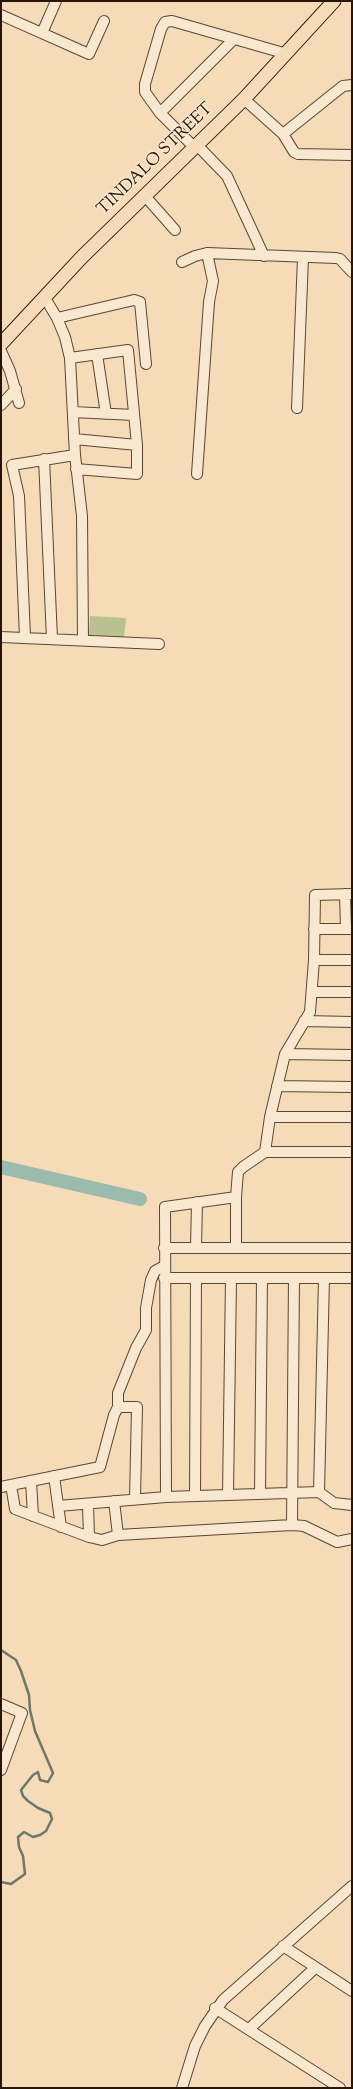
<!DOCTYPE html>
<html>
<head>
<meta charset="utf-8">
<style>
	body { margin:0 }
	#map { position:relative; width:353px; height:2089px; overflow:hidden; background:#f5dbb7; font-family:"Sorts Mill Goudy",serif }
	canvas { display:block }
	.frame { position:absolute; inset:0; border:2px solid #271409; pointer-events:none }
</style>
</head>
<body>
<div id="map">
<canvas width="353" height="2089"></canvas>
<div class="frame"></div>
</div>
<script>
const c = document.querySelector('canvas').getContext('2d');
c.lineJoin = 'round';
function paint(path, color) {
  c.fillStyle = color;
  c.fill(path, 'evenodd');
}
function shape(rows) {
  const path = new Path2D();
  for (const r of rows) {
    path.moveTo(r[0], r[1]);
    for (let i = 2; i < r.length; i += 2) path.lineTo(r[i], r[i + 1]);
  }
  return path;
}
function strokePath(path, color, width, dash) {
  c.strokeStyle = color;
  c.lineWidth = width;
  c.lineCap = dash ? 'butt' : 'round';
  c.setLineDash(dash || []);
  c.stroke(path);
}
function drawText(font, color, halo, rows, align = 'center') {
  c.font = font + ' "Sorts Mill Goudy",serif';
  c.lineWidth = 3;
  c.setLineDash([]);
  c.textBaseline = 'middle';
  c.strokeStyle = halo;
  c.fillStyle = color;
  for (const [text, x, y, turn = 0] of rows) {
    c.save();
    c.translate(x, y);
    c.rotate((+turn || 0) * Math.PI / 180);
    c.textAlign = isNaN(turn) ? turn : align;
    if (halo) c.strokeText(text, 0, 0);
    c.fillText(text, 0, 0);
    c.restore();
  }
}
const green = shape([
	[90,616,126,618,124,638,89,635]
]);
const stream = shape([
	[1,1650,16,1660,21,1671,29,1695,30,1710,35,1731,53,1773,48,1782,40,1780,38,1772,33,1775,21,1790,23,1796,28,1801,38,1808,50,1813,52,1819,46,1831,40,1835,33,1837,24,1832,18,1837,19,1847,23,1856,25,1874,11,1884,1,1882]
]);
const river = shape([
	[1,1167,140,1199]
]);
const minor = shape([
	[1,15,89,54,104,21],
	[42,33,56,1],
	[244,99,283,134,294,152,298,154,352,155],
	[160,113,234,39],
	[283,134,343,86,352,85],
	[197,145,227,176,264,256],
	[194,147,160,113,145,92,145,84,161,29,165,22,172,21,287,54],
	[145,196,175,230],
	[182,262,195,256,207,253,336,258,340,259,352,272],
	[45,298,57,318,65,337,70,358,75,455,82,516,83,640],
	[57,318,134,300,140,302,146,364],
	[1,351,10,371,19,403],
	[97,354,106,414],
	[70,358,128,350,137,445,137,474,76,469],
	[1,405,16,389],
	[297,408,303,258],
	[73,412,134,415],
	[74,439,137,445],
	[44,459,52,639],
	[197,474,209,302,213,281,207,253],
	[1,637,159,644],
	[25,637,19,496,12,465,75,455],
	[345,894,346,929],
	[314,929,352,929],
	[314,960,352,960],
	[313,992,352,992],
	[304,1021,352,1022],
	[285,1054,352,1055],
	[277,1086,352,1087],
	[270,1117,352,1117],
	[265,1152,270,1117,285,1054,310,1012,314,960,315,895,352,894],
	[164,1248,352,1248],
	[196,1248,197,1202],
	[236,1248,236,1197,238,1172,243,1167,265,1152,352,1152],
	[164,1278,352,1278],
	[118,1407,137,1407,135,1499],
	[54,1476,61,1527],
	[31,1481,33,1516],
	[11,1485,15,1509,89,1537,102,1540,118,1535,292,1525,304,1526,337,1542,352,1539],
	[1,1487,100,1467,114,1415,118,1407,118,1393,136,1348,146,1330,146,1308,151,1280,155,1271,164,1266],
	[319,1492,324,1278],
	[260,1494,262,1278],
	[228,1495,231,1278],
	[195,1496,196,1278],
	[166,1497,165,1207,236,1197],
	[114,1501,118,1535],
	[88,1504,89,1537],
	[58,1506,166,1497,319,1492,334,1503,352,1505],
	[292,1525,294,1278],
	[1,1704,22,1713,1,1770],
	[283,1946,352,1991],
	[215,2008,340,2088],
	[249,2029,315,1968],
	[182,2088,195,2046,205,2026,223,2000,352,1886]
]);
const major = shape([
	[1,344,82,257,244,99,334,1]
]);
const streetNames = [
	["TINDALO STREET",156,160,-44]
];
paint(green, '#b9c190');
strokePath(stream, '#6d786d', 2.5);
strokePath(river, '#9cbbaf', 14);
strokePath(minor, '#5a4634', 12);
strokePath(major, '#271409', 15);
strokePath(minor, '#f8e8d0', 10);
strokePath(major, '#f5dbb7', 13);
drawText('17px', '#271409', '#f8e8d0', streetNames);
</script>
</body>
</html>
